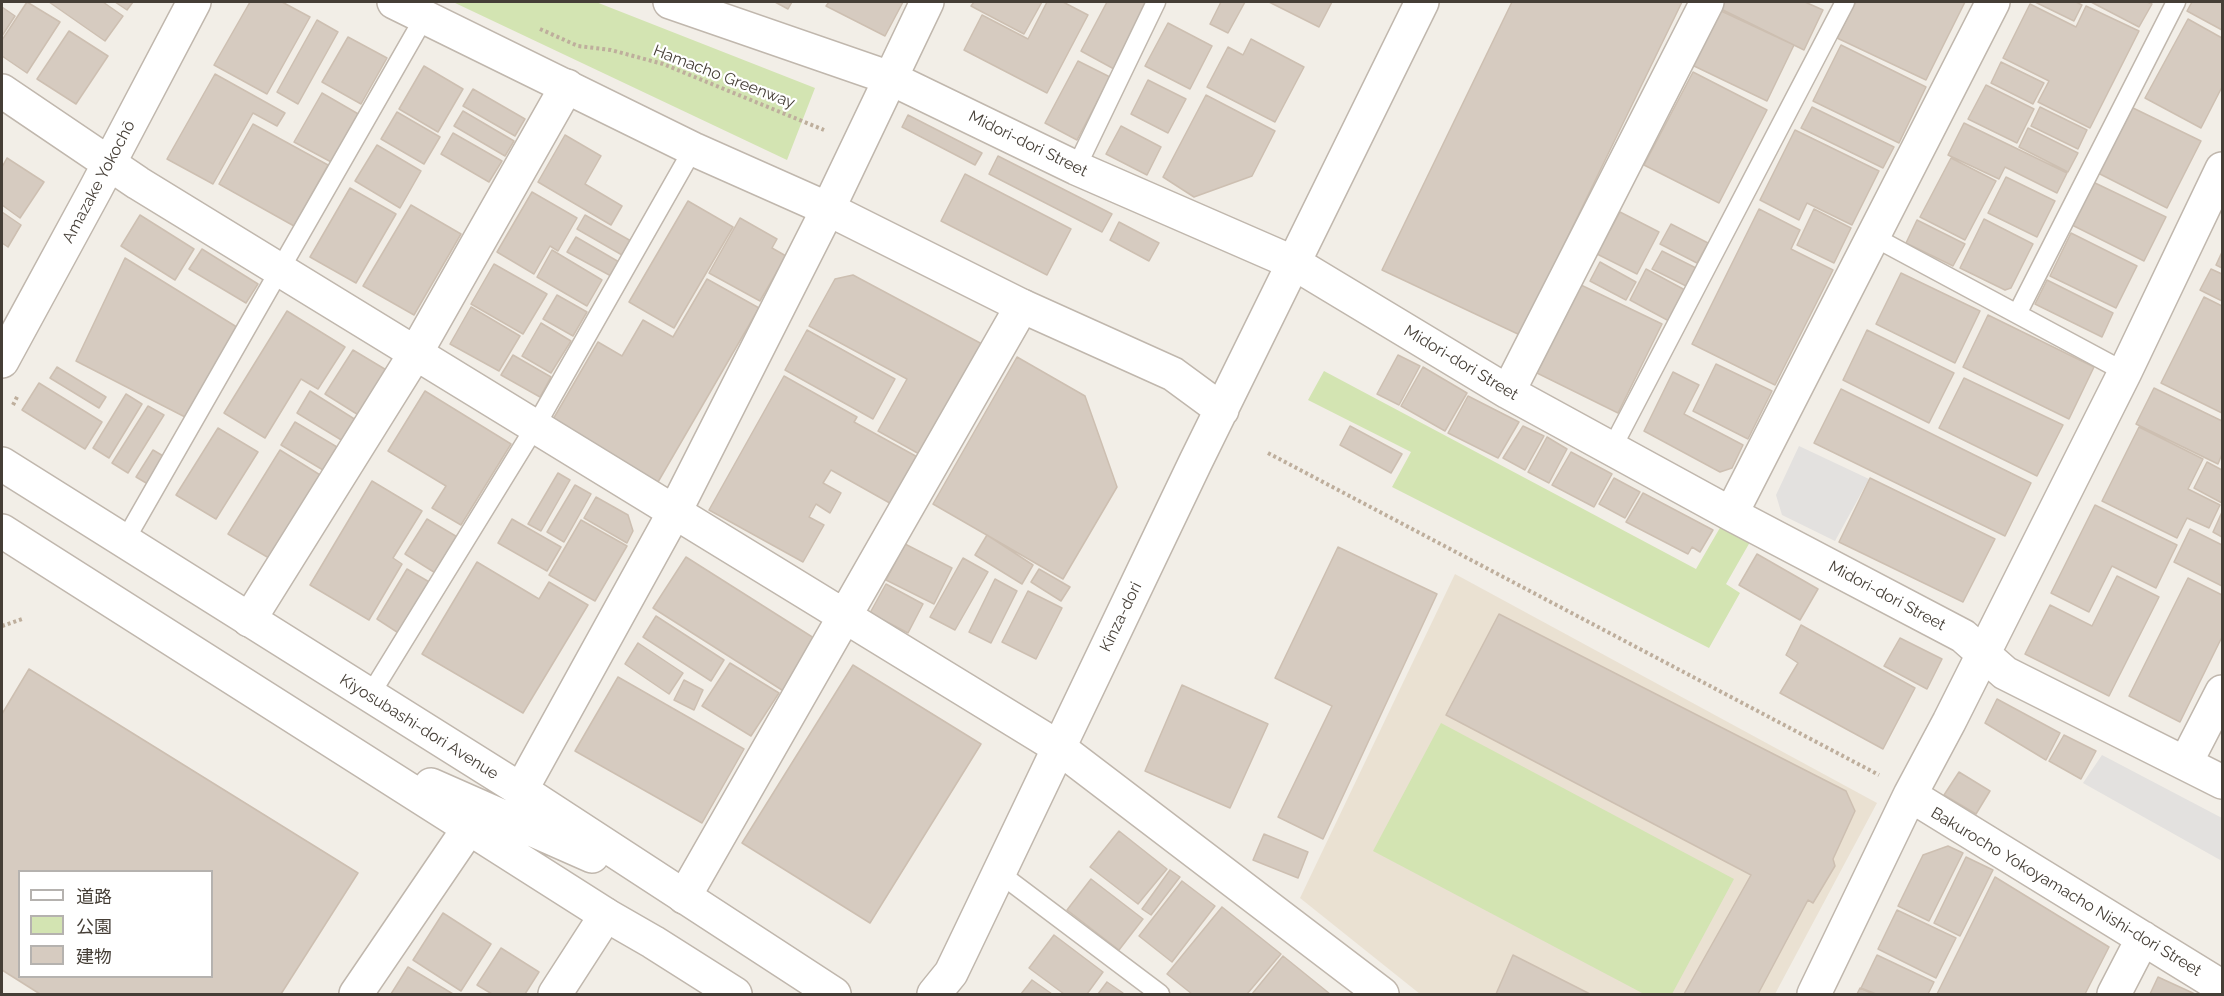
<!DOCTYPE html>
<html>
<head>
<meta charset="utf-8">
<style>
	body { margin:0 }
	#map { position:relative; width:2224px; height:996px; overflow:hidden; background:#f2eee7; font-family:Raleway,"Noto Sans JP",sans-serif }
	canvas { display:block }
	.frame { position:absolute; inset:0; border:3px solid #453e36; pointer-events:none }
	.legend { position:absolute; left:18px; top:870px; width:195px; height:108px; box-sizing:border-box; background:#fff; border:2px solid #b5b2af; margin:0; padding:8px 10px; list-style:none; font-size:18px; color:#453e36 }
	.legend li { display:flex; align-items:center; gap:12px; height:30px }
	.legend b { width:30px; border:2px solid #b5b2af }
</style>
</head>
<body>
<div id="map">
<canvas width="2224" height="996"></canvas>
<div class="frame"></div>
<ul class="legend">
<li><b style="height:8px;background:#fff"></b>道路</li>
<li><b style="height:16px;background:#d3e4b2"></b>公園</li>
<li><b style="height:16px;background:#d6cbc0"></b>建物</li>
</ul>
</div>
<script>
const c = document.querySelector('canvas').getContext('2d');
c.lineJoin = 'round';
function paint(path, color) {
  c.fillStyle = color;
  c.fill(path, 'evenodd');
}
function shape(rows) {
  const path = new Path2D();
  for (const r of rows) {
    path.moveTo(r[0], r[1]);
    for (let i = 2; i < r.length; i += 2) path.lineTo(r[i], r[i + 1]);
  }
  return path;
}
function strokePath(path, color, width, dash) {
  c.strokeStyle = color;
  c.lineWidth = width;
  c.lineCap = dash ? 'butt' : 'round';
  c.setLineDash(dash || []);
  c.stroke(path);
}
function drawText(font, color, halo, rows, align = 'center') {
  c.font = font + ' Raleway,sans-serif';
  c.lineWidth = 4.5;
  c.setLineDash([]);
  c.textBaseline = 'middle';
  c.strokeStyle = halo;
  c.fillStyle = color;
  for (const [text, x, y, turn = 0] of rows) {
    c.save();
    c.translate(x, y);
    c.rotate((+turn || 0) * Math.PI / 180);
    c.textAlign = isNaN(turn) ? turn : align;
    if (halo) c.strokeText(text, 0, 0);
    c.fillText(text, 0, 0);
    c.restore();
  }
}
const education = shape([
	[1455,574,1877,803,1775,994,1420,994,1300,898]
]);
const green = shape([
	[453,2,596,2,815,88,787,160],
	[1324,371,1696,569,1721,526,1750,542,1726,584,1740,593,1709,648,1392,487,1411,452,1308,400],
	[1441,723,1734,879,1672,994,1644,994,1373,851]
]);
const parking = shape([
	[1799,446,1869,479,1835,541,1782,515,1776,495],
	[2102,755,2222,818,2222,861,2083,783]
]);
const building = shape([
	[27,2,60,22,27,73,2,56,2,40,27,2],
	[49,2,103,2,123,16,105,41,49,2],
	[115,2,133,2,127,10,115,2],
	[250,2,282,2,310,17,267,94,214,65,250,2],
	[775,2,792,2,788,9,775,2],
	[829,2,903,2,885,36,826,6,829,2],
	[974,2,1042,2,1024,34,971,6,974,2],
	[1047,2,1063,2,1088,15,1047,93,964,50,982,15,1028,39,1047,2],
	[1107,2,1149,2,1114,69,1081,51,1107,2],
	[1221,2,1245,2,1228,33,1210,24,1221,2],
	[1269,2,1332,2,1319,27,1269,2],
	[1512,2,1682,2,1520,335,1382,270,1512,2],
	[1725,2,1805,2,1823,10,1804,50,1721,9,1725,2],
	[1856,2,1965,2,1926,80,1837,38,1856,2],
	[2035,2,2076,2,2082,5,2074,21,2035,2],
	[2091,2,2147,2,2152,4,2139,27,2091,2],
	[2192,2,2222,2,2222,30,2187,11,2192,2],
	[2030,4,2076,27,2086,6,2139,31,2090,128,2038,102,2049,81,2003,58,2030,4],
	[2,7,15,16,2,36,2,7],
	[1719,10,1794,45,1767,101,1692,65,1719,10],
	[2188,19,2222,38,2222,87,2201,128,2145,98,2188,19],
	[317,20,338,32,298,104,277,92,317,20],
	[1168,23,1212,46,1190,89,1145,66,1168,23],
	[69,31,108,56,76,104,37,79,69,31],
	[348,37,387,58,361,104,322,82,348,37],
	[1251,39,1304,67,1275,122,1207,87,1228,47,1243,55,1251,39],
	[1841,45,1926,87,1899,143,1813,101,1841,45],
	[1078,61,1110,77,1077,140,1045,123,1078,61],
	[2001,62,2044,83,2033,104,1991,83,2001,62],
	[424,66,463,89,438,132,399,109,424,66],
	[1693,72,1767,110,1719,203,1644,165,1693,72],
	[215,74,285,113,277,126,253,113,213,184,167,159,215,74],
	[1148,80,1186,99,1168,133,1131,114,1148,80],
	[1986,85,2034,109,2017,143,1968,119,1986,85],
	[473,89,525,119,515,136,463,106,473,89],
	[322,93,360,115,333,163,294,142,322,93],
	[1206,95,1275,131,1252,176,1194,197,1163,177,1206,95],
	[1812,107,1894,147,1883,168,1801,128,1812,107],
	[2040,107,2087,130,2078,149,2031,126,2040,107],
	[2131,107,2201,141,2167,208,2098,173,2131,107],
	[463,111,514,141,505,156,454,126,463,111],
	[397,112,440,137,424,164,381,139,397,112],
	[908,115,982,153,975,165,902,127,908,115],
	[1964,123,2067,173,2057,193,2005,167,1999,179,1948,155,1964,123],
	[253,124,328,165,294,226,219,184,253,124],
	[1121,126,1161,147,1147,175,1106,154,1121,126],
	[2028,128,2078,153,2068,172,2019,147,2028,128],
	[1795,130,1879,171,1852,225,1807,203,1799,220,1760,200,1795,130],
	[453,133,502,161,489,182,441,154,453,133],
	[565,135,601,156,585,184,622,206,611,225,538,182,565,135],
	[377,145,421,171,400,208,355,181,377,145],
	[998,156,1112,214,1102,232,989,174,998,156],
	[7,158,44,182,20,218,2,205,2,167,7,158],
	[1951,158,1996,181,1965,240,1920,217,1951,158],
	[965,174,1071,229,1047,275,941,221,965,174],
	[2006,177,2055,201,2037,237,1988,213,2006,177],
	[2093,182,2166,217,2144,261,2072,225,2093,182],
	[350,188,396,214,356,283,310,257,350,188],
	[532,192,577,218,558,251,550,246,534,274,497,252,532,192],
	[688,201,733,227,674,328,629,302,688,201],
	[411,205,461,234,414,315,363,286,411,205],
	[1759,209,1800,230,1791,249,1833,270,1775,385,1692,344,1759,209],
	[1814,209,1851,228,1834,263,1797,245,1814,209],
	[2,212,21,225,8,247,2,243,2,212],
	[1620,212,1659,232,1637,274,1597,254,1620,212],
	[140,215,194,249,175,280,121,246,140,215],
	[585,215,631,241,622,255,577,229,585,215],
	[740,218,777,239,772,248,786,256,760,301,709,273,740,218],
	[1984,219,2033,244,2011,288,2005,290,1960,268,1984,219],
	[1917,220,1965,244,1953,266,1906,243,1917,220],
	[1119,222,1159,243,1149,261,1110,240,1119,222],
	[1671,224,1708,243,1697,263,1660,244,1671,224],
	[2071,233,2137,266,2116,308,2050,276,2071,233],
	[576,237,619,262,611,276,567,252,576,237],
	[202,249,258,284,246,303,189,269,202,249],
	[552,250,602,280,587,306,537,277,552,250],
	[1662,251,1696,268,1686,286,1652,269,1662,251],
	[2222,252,2222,268,2216,265,2222,252],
	[125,258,240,329,185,417,76,361,125,258],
	[1600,262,1636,282,1626,300,1590,281,1600,262],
	[494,264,547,294,523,334,471,304,494,264],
	[1646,269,1685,290,1669,321,1630,300,1646,269],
	[2211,269,2222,274,2222,301,2200,290,2211,269],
	[1901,273,1980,311,1955,363,1876,324,1901,273],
	[853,275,982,344,921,455,878,431,907,379,809,326,835,279,853,275],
	[707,279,759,308,658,482,552,421,598,342,622,356,643,320,673,337,707,279],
	[2047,280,2113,313,2102,337,2035,304,2047,280],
	[1581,285,1662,324,1618,413,1537,373,1581,285],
	[557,295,587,312,573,336,543,319,557,295],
	[2204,297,2222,306,2222,413,2161,383,2204,297],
	[471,307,520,336,499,371,450,344,471,307],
	[287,311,345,347,318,389,301,379,265,438,224,413,287,311],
	[1988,315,2094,367,2069,419,1963,367,1988,315],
	[541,323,571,341,551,373,522,356,541,323],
	[807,330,895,379,873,419,785,370,807,330],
	[1867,330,1954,373,1929,423,1843,380,1867,330],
	[353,350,388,371,360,416,325,394,353,350],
	[513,355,551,377,540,397,501,375,513,355],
	[1398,355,1420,366,1399,405,1377,394,1398,355],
	[1017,357,1085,396,1117,487,1063,579,933,504,1017,357],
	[1716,364,1772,391,1748,439,1693,411,1716,364],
	[57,367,106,397,99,408,50,378,57,367],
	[1423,367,1467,393,1445,431,1401,406,1423,367],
	[1673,372,1699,385,1684,414,1743,445,1732,468,1720,472,1644,431,1673,372],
	[784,376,857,417,854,422,921,459,895,506,831,470,823,483,841,493,830,513,816,504,809,517,824,525,803,562,709,510,784,376],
	[1964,378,2063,425,2037,476,1939,428,1964,378],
	[39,383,102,422,85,449,22,410,39,383],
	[2154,388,2222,421,2222,454,2218,464,2136,424,2154,388],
	[1841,389,2031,483,2005,536,1814,443,1841,389],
	[310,391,356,420,343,441,297,413,310,391],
	[425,391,511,444,461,525,432,508,446,486,388,451,425,391],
	[126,394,142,404,109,458,93,448,126,394],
	[1468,396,1519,422,1498,458,1448,433,1468,396],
	[148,406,164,415,128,473,112,463,148,406],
	[295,422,337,447,323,470,281,445,295,422],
	[1350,426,1402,454,1391,473,1340,445,1350,426],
	[1523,426,1544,436,1525,470,1503,458,1523,426],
	[2139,427,2203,459,2188,489,2220,505,2209,528,2187,518,2177,538,2102,501,2139,427],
	[218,428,258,452,216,519,176,495,218,428],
	[1547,437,1567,449,1549,483,1528,472,1547,437],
	[153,450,170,460,153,487,136,477,153,450],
	[280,450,325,478,274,561,228,534,280,450],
	[1571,452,1612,474,1594,507,1552,485,1571,452],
	[2207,462,2222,470,2222,503,2194,488,2207,462],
	[558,473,570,480,541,531,528,524,558,473],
	[1614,478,1640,492,1625,518,1599,504,1614,478],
	[1870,478,1995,539,1963,602,1839,542,1870,478],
	[372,481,422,511,393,558,402,564,369,620,310,585,372,481],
	[575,485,591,494,564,542,547,532,575,485],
	[1643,493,1713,530,1700,552,1692,547,1688,554,1626,522,1643,493],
	[596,497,628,515,633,531,627,543,584,518,596,497],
	[2095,505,2177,545,2156,588,2112,566,2089,612,2051,593,2095,505],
	[2222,512,2222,537,2213,532,2222,512],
	[427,519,459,538,437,574,405,554,427,519],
	[512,519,561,547,547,571,498,543,512,519],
	[581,520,627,546,595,601,549,575,581,520],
	[2190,529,2222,545,2222,586,2174,562,2190,529],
	[987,535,1033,565,1022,584,975,555,987,535],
	[905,544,952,568,934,604,886,580,905,544],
	[1338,547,1437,594,1323,839,1278,817,1332,706,1275,678,1338,547],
	[1757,554,1818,589,1800,620,1739,585,1757,554],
	[686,557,817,640,785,692,653,608,686,557],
	[963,558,988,572,955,630,930,617,963,558],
	[477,562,539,599,549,582,588,605,523,713,422,654,477,562],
	[407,569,431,583,400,634,377,619,407,569],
	[1039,569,1070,587,1061,601,1031,582,1039,569],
	[2117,576,2159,597,2109,696,2025,654,2050,605,2092,626,2117,576],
	[2188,578,2222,595,2222,637,2180,722,2129,696,2188,578],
	[995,579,1017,591,991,643,969,632,995,579],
	[886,584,923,604,908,633,870,613,886,584],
	[1028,591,1062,608,1036,659,1002,642,1028,591],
	[1499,614,1846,791,1855,811,1833,859,1835,866,1813,903,1808,900,1758,994,1684,994,1751,875,1446,715,1499,614],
	[656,616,724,660,711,681,643,637,656,616],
	[1801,625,1915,688,1883,749,1780,693,1798,663,1786,655,1801,625],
	[1900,638,1942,659,1927,689,1884,666,1900,638],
	[638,643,683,673,669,694,625,664,638,643],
	[730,663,779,693,751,736,702,706,730,663],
	[853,665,981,744,870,923,742,843,853,665],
	[29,669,358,873,281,994,40,994,2,970,2,714,29,669],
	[20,872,212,872,212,976,20,976,20,872],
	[618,677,744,749,702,823,575,751,618,677],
	[684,680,703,690,694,710,674,700,684,680],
	[1182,685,1268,724,1230,808,1145,771,1182,685],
	[1997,699,2060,733,2046,760,1985,723,1997,699],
	[2064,735,2096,751,2081,779,2049,761,2064,735],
	[1959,772,1990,791,1976,814,1944,795,1959,772],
	[1119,831,1167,869,1138,904,1090,867,1119,831],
	[1264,834,1308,852,1298,878,1253,860,1264,834],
	[1948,846,1963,853,1929,921,1898,906,1923,855,1948,846],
	[1966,857,1993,870,1960,936,1934,923,1966,857],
	[1170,870,1180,877,1151,915,1142,909,1170,870],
	[1995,877,2109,947,2085,994,1937,994,1995,877],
	[1091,879,1143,919,1119,950,1067,910,1091,879],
	[1182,881,1215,906,1172,962,1139,936,1182,881],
	[1222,907,1281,954,1247,994,1192,994,1167,974,1222,907],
	[1897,910,1956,938,1936,978,1878,949,1897,910],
	[443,913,491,944,461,991,413,960,443,913],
	[1054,935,1103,972,1087,994,1064,994,1029,968,1054,935],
	[501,948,539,972,525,994,492,994,477,985,501,948],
	[1513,955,1590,994,1496,994,1513,955],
	[1877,955,1934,982,1928,994,1876,994,1861,988,1877,955],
	[1283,956,1330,994,1252,994,1283,956],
	[408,967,453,994,391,994,408,967],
	[2158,977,2195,994,2150,994,2158,977],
	[1032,980,1052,994,1021,994,1032,980],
	[1107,982,1123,993,1122,994,1098,994,1107,982],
	[1860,988,1873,994,1857,994,1860,988]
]);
const path = shape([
	[540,29,578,46,611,50,663,64,824,130],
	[13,405,18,395],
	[1268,453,1879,775],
	[2,626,22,619]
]);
const service = shape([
	[1076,168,1156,2],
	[1872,236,2125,372],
	[2017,314,2176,2],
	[1612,448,1845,2],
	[124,542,425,16],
	[370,695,535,427,693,149],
	[994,869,1160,994]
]);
const minor = shape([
	[670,2,890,78,1076,168,1294,263,1508,392,1731,514,1963,636,2005,673,2222,782],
	[2,91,138,183,1058,747,1382,994],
	[2,361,95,190,194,2],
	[1508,392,1707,2],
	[1731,514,1993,2],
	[249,620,415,354,567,86],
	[2186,762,2222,692],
	[521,790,675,511,828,209,927,2],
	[1910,795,2222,987],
	[684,897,1022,306],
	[356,994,469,828],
	[555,994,606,915],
	[1814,994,1910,795,1949,722,2125,372,2222,169],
	[2114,994,2143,938]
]);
const tertiary = shape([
	[394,2,693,149,828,209,1022,306,1173,374,1222,410],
	[2,464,521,790,834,994],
	[2,531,606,915,653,942,735,994],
	[431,785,592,856],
	[934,994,951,973,964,946,1196,461,1422,2]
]);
const streetNames = [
	["Hamacho Greenway",724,77,21],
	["Midori-dori Street",1028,144,26],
	["Amazake Yokochō",99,182,-62],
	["Midori-dori Street",1461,363,31],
	["Midori-dori Street",1887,596,28],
	["Kinza-dori",1121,617,-64],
	["Kiyosubashi-dori Avenue",419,727,32],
	["Bakurocho Yokoyamacho Nishi-dori Street",2066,892,31]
];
paint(education, '#eae1d2');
paint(green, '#d3e4b2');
paint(parking, '#e3e1df');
paint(building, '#d6cbc0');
strokePath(building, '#cdbfb1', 1.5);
strokePath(service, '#c0b7ad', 21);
strokePath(minor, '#c0b7ad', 36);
strokePath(tertiary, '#c0b7ad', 36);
strokePath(path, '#beae9c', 4, [3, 3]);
strokePath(service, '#fff', 18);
strokePath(minor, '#fff', 33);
strokePath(tertiary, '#fff', 33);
drawText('16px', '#453e36', '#fff', streetNames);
</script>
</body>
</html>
